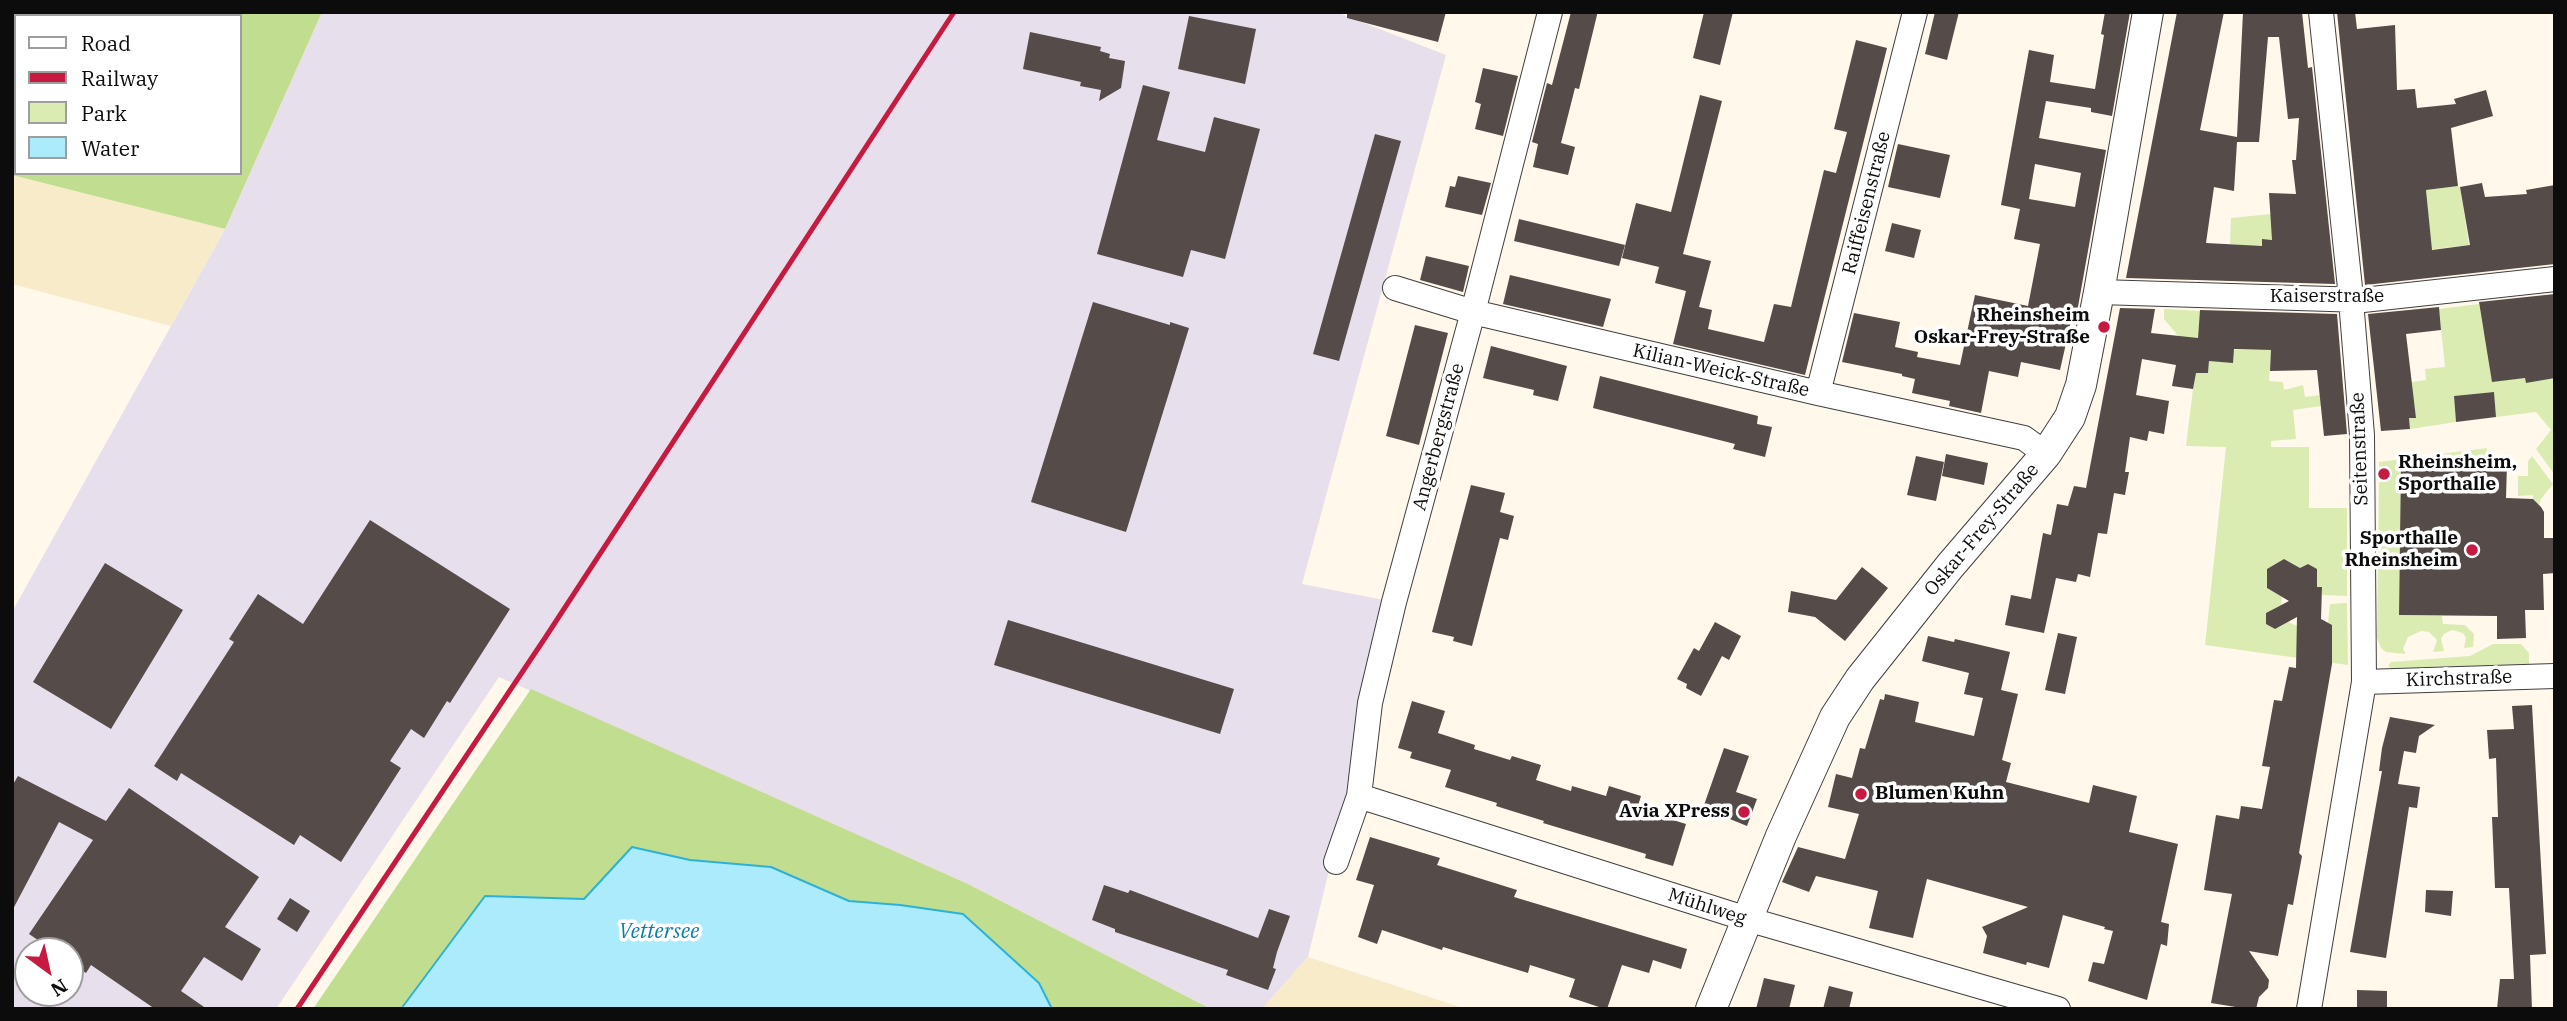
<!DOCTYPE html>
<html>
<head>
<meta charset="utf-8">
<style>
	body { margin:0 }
	#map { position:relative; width:2567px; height:1021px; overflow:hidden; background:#fff8eb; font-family:"IBM Plex Serif",serif }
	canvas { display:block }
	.frame { position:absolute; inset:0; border:14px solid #0c0c0c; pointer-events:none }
	.legend { position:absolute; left:14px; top:14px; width:228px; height:161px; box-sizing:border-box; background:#fff; border:2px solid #9e9e9e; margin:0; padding:9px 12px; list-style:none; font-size:21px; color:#0c0c0c }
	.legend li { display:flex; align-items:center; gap:14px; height:35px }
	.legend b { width:35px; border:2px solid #9e9e9e }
	.north { position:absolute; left:14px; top:937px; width:70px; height:70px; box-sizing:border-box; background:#fff; border:2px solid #9e9e9e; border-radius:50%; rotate:147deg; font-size:19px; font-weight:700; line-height:28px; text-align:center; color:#0c0c0c }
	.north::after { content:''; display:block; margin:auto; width:24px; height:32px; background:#c61a40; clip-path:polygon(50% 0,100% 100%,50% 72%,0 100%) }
</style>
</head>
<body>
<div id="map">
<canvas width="2567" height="1021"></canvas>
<div class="frame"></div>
<ul class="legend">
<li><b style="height:9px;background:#fff"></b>Road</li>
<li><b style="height:9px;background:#c61a40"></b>Railway</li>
<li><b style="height:19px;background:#daecb2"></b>Park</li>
<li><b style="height:19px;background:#abebfb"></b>Water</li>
</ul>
<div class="north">N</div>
</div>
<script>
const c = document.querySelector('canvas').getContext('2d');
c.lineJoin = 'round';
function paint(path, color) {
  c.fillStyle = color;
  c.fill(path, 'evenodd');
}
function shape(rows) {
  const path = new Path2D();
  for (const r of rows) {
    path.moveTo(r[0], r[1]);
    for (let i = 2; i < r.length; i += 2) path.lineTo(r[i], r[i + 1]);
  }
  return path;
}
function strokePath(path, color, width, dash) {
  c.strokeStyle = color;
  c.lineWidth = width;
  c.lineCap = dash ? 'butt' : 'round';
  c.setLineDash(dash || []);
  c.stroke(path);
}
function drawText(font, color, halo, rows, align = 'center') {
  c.font = font + ' "IBM Plex Serif",serif';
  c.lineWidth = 7;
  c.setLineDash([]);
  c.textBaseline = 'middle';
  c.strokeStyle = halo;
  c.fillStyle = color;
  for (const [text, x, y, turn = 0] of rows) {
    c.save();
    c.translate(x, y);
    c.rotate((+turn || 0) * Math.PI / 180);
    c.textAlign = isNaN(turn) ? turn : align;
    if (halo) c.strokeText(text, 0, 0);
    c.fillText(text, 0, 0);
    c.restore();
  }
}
const industrial = shape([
	[322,12,1336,12,1446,55,1302,584,1394,602,1308,957,1262,1009,1211,1009,968,884,499,677,276,1009,12,1009,12,612,225,229],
	[28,951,70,951,70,993,28,993]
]);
const farmland = shape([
	[12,175,225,229,171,326,12,284],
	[1308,957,1466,1009,1262,1009]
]);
const green = shape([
	[2457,186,2460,187,2469,245,2374,256,2430,236,2426,190],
	[2271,214,2273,240,2263,239,2262,247,2230,244,2231,218],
	[2479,304,2484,333,2506,331,2488,354,2492,381,2525,378,2526,383,2555,378,2555,475,2536,449,2551,430,2536,412,2496,417,2494,392,2454,396,2456,422,2410,429,2409,418,2416,417,2414,401,2405,383,2426,380,2425,369,2445,367,2439,309],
	[2164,309,2200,311,2198,340,2180,338,2164,319],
	[2234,350,2271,350,2294,356,2271,356,2269,381,2283,382,2284,390,2303,385,2305,397,2320,395,2321,406,2293,410,2296,439,2271,441,2271,447,2309,447,2309,508,2347,508,2347,596,2322,595,2322,588,2317,587,2316,569,2308,564,2300,568,2284,559,2267,569,2267,588,2282,597,2281,605,2266,613,2266,624,2275,629,2288,622,2297,626,2297,642,2315,653,2332,643,2332,626,2328,623,2330,604,2347,603,2348,665,2205,645,2226,447,2186,446,2195,373,2208,373,2209,361],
	[2487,448,2486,464,2401,463,2399,615,2442,616,2443,624,2465,625,2474,634,2473,647,2464,648,2466,638,2463,633,2452,630,2444,634,2441,639,2444,651,2433,652,2437,640,2429,632,2421,631,2408,637,2403,649,2406,654,2386,652,2381,648,2377,638,2379,482,2388,481,2388,467,2379,467,2379,462],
	[2532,456,2553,484,2541,499,2539,505,2533,499,2533,495,2518,496,2518,476,2528,476,2528,461],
	[2493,644,2521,644,2529,653,2529,664,2391,668,2388,666,2391,662,2470,656]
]);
const forest = shape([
	[12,12,322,12,225,229,12,175],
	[16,16,240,16,240,173,16,173],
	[531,689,968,884,1211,1009,1052,1009,1039,982,963,914,900,905,849,901,771,867,690,860,632,847,584,899,485,896,401,1009,313,1009]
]);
const water = shape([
	[632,847,690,860,771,867,849,901,900,905,963,914,1039,983,1052,1009,401,1009,485,896,584,899,632,847]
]);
const building = shape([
	[1347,12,1446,12,1438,42,1347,18],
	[1571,12,1597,12,1597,15,1579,89,1575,88,1561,143,1575,147,1568,175,1533,167,1538,144,1532,142,1547,83,1552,85],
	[1704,12,1733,12,1720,65,1693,58],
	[1935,12,1959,12,1947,60,1925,54],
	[2105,12,2130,12,2112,116,2091,112,2091,108,2046,101,2039,138,2106,150,2076,318,2072,317,2060,370,2021,362,2018,377,1989,371,1981,413,1949,406,1950,401,1912,393,1915,379,1902,376,1902,374,1842,362,1854,313,1900,322,1895,347,1918,352,1917,357,1960,365,1975,295,2028,306,2040,244,2014,239,2020,209,2001,205,2029,50,2054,55,2050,82,2095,89,2104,35,2101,34],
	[2035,164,2081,173,2075,207,2029,199],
	[2177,12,2224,12,2200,130,2237,137,2243,12,2302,12,2308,68,2312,67,2335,284,2126,278],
	[2268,37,2279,37,2288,119,2299,118,2296,160,2292,160,2296,194,2269,193,2272,240,2262,239,2262,246,2206,243,2214,187,2234,191,2237,142,2259,142],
	[2337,12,2355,12,2357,29,2395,25,2397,90,2415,89,2417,108,2456,104,2454,99,2486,90,2493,116,2451,128,2458,186,2426,190,2432,250,2470,245,2460,187,2482,183,2485,197,2527,194,2526,190,2555,185,2555,264,2365,285],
	[1189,16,1256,29,1245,84,1178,69],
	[1030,32,1101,47,1100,51,1110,54,1109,58,1125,61,1121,88,1099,101,1101,90,1080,86,1081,82,1023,69],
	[1856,40,1887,48,1805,375,1673,344,1686,291,1655,283,1659,267,1622,258,1636,203,1671,212,1700,95,1722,101,1683,254,1711,261,1699,307,1712,310,1708,329,1764,342,1774,304,1791,307,1824,170,1836,173,1847,132,1834,129],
	[1483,68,1518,76,1503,136,1475,129,1481,104,1475,102],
	[1143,85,1170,92,1157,140,1205,152,1214,117,1260,129,1225,259,1191,250,1183,277,1097,254],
	[1375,134,1401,141,1339,361,1313,354],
	[1898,144,1950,155,1940,198,1888,187],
	[1458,176,1491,183,1482,215,1445,207,1450,186,1455,187],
	[1519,219,1625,245,1619,266,1514,241],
	[1892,223,1921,230,1914,258,1885,251],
	[1426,256,1469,266,1463,292,1420,280],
	[1510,275,1611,299,1603,327,1503,304],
	[2555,294,2555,378,2526,383,2525,378,2492,382,2479,302],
	[1093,302,1170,325,1170,322,1189,328,1126,532,1031,502],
	[2439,307,2441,330,2406,334,2416,418,2409,418,2410,429,2381,431,2368,314],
	[2120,308,2155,309,2151,333,2198,338,2200,310,2337,314,2347,434,2324,436,2317,370,2270,371,2271,350,2234,349,2233,363,2209,361,2208,373,2196,373,2193,389,2172,386,2176,365,2142,359,2136,395,2169,401,2164,434,2149,431,2147,441,2130,437,2125,472,2129,472,2125,495,2114,493,2107,534,2098,533,2090,577,2078,574,2076,582,2056,578,2044,633,2005,625,2011,595,2031,599,2043,533,2051,535,2057,504,2068,506,2074,486,2086,488],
	[1415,325,1448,333,1419,445,1386,436],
	[1491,346,1567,366,1558,401,1533,395,1534,390,1483,378],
	[1600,376,1758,416,1757,424,1772,427,1765,457,1733,449,1735,444,1593,408],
	[2494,392,2496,417,2456,422,2454,396],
	[1946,454,1988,463,1984,485,1942,476],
	[1916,456,1944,462,1936,501,1907,495],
	[2401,462,2507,464,2506,498,2533,499,2541,507,2544,512,2544,538,2555,538,2555,573,2543,574,2544,610,2525,610,2526,638,2497,639,2497,616,2399,615],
	[1471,485,1505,493,1500,512,1514,516,1508,540,1500,538,1472,646,1453,641,1454,637,1432,632],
	[370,520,510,609,450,703,447,701,424,738,411,729,390,761,401,768,341,862,300,835,294,845,181,773,177,781,154,766,234,642,229,639,258,594,303,624],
	[2284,559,2300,568,2308,564,2317,569,2317,587,2322,587,2321,619,2332,625,2332,664,2299,853,2302,856,2293,905,2288,904,2278,956,2249,951,2269,980,2268,988,2259,997,2256,1009,2248,1009,2211,1003,2232,894,2204,890,2216,815,2239,819,2241,806,2262,809,2270,767,2262,766,2274,700,2282,701,2289,667,2296,668,2297,617,2275,629,2266,624,2266,613,2289,601,2267,588,2267,569],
	[105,563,183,610,111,729,33,682],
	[1862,567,1888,588,1845,641,1815,617,1788,612,1791,591,1836,600],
	[1008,620,1234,689,1220,734,994,665],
	[1715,622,1741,636,1729,660,1722,656,1701,696,1686,688,1687,684,1677,679,1694,648,1699,651],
	[2058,633,2077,637,2065,694,2045,690],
	[1928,636,1954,642,1955,639,2010,652,2001,690,2018,694,2002,760,2011,763,2006,782,2089,803,2093,785,2137,796,2129,832,2178,844,2161,922,2169,924,2167,946,2161,944,2147,1000,2088,981,2093,962,2104,964,2113,931,2104,929,2105,927,2063,915,2049,968,2027,962,2026,965,1983,953,1987,936,1982,927,2028,907,1927,879,1913,938,1869,928,1878,891,1816,876,1809,892,1782,882,1798,847,1845,859,1859,814,1828,807,1836,774,1852,778,1860,748,1865,749,1880,699,1884,700,1885,694,1919,702,1915,722,1974,736,1983,698,1964,694,1969,673,1922,661],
	[1412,701,1445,711,1438,733,1475,745,1474,749,1510,760,1512,756,1541,765,1536,780,1571,791,1572,786,1606,796,1609,786,1641,796,1637,809,1686,824,1673,866,1645,858,1646,854,1543,823,1544,821,1496,806,1497,803,1445,787,1451,770,1410,758,1412,752,1398,748],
	[2532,705,2546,954,2530,955,2532,1009,2497,1009,2500,979,2514,979,2509,888,2495,888,2492,817,2498,817,2496,758,2489,759,2487,730,2514,729,2512,706],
	[2390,717,2435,725,2419,736,2416,753,2404,751,2398,784,2420,787,2417,808,2409,807,2386,958,2350,952,2382,771,2379,771,2382,748],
	[1724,748,1749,756,1736,792,1757,799,1747,826,1703,808],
	[18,776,106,821,129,788,259,877,225,927,261,949,242,981,204,957,181,991,207,1009,155,1009,91,965,86,973,70,962,70,951,54,951,29,934,93,840,59,822,12,911,12,786],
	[1370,837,1440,858,1437,865,1517,890,1514,897,1687,949,1681,969,1653,960,1649,973,1622,965,1607,1009,1605,1009,1569,997,1575,979,1530,965,1528,973,1443,947,1442,950,1382,930,1377,944,1358,937,1374,885,1356,880],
	[1104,885,1128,893,1130,890,1258,938,1269,909,1290,916,1277,952,1273,968,1276,969,1268,990,1226,975,1228,970,1115,932,1115,929,1092,920],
	[2426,890,2453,891,2451,916,2425,912],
	[290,898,310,911,297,932,277,919],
	[1764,978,1795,985,1789,1009,1756,1009],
	[1829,986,1853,992,1849,1009,1823,1009],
	[2357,990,2387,991,2387,1009,2357,1009]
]);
const minor = shape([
	[1395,288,1473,312,1818,393,2024,438,2046,454],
	[2099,292,2363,300,2555,279],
	[1818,393,1915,12],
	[2364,682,2555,676],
	[1359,796,1747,919,2058,1009],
	[1336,862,1359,796,1370,703,1394,602,1473,312,1550,12],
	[2309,1009,2364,682,2362,435,2350,288,2321,12]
]);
const tertiary = shape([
	[1711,1009,1781,836,1835,717,1860,679,1950,566,2046,454,2070,417,2081,385,2099,292,2148,12]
]);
const rail = shape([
	[297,1009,545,638,954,12]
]);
const markers = [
	[2104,327,7,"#c61a40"],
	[2384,474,7,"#c61a40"],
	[2472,550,7,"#c61a40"],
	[1861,794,7,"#c61a40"],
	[1744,812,7,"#c61a40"]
];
const streetNames = [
	["Raiffeisenstraße",1867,203,-76],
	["Kaiserstraße",2327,297],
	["Kilian-Weick-Straße",1721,371,13],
	["Angerbergstraße",1439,437,-75],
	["Seitenstraße",2360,449,-92],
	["Oskar-Frey-Straße",1982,530,-50],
	["Kirchstraße",2459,679,-2],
	["Mühlweg",1707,907,18]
];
const poiNames = [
	["Rheinsheim",2090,316],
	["Oskar-Frey-Straße",2090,338],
	["Rheinsheim,",2398,463,"left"],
	["Sporthalle",2398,485,"left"],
	["Sporthalle",2458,539],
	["Rheinsheim",2458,561],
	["Blumen Kuhn",1875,794,"left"],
	["Avia XPress",1730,812]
];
const waterNames = [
	["Vettersee",659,932]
];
paint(industrial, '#e8dfec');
paint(farmland, '#f7ebc9');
paint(green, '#daecb2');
paint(forest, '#c1de90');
paint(water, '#abebfb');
strokePath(water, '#2db1d7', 2);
paint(building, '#554b48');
strokePath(minor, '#3f3f3f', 26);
strokePath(tertiary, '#3f3f3f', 32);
strokePath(minor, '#fff', 24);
strokePath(tertiary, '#fff', 30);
strokePath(rail, '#c61a40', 5);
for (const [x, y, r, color] of markers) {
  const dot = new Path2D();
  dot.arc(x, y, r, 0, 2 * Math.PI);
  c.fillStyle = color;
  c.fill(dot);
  strokePath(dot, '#fff', 2.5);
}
drawText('19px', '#0c0c0c', '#fff', streetNames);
drawText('bold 19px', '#0c0c0c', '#fff', poiNames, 'right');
drawText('italic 21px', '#0c7ea7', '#fff', waterNames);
</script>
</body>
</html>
